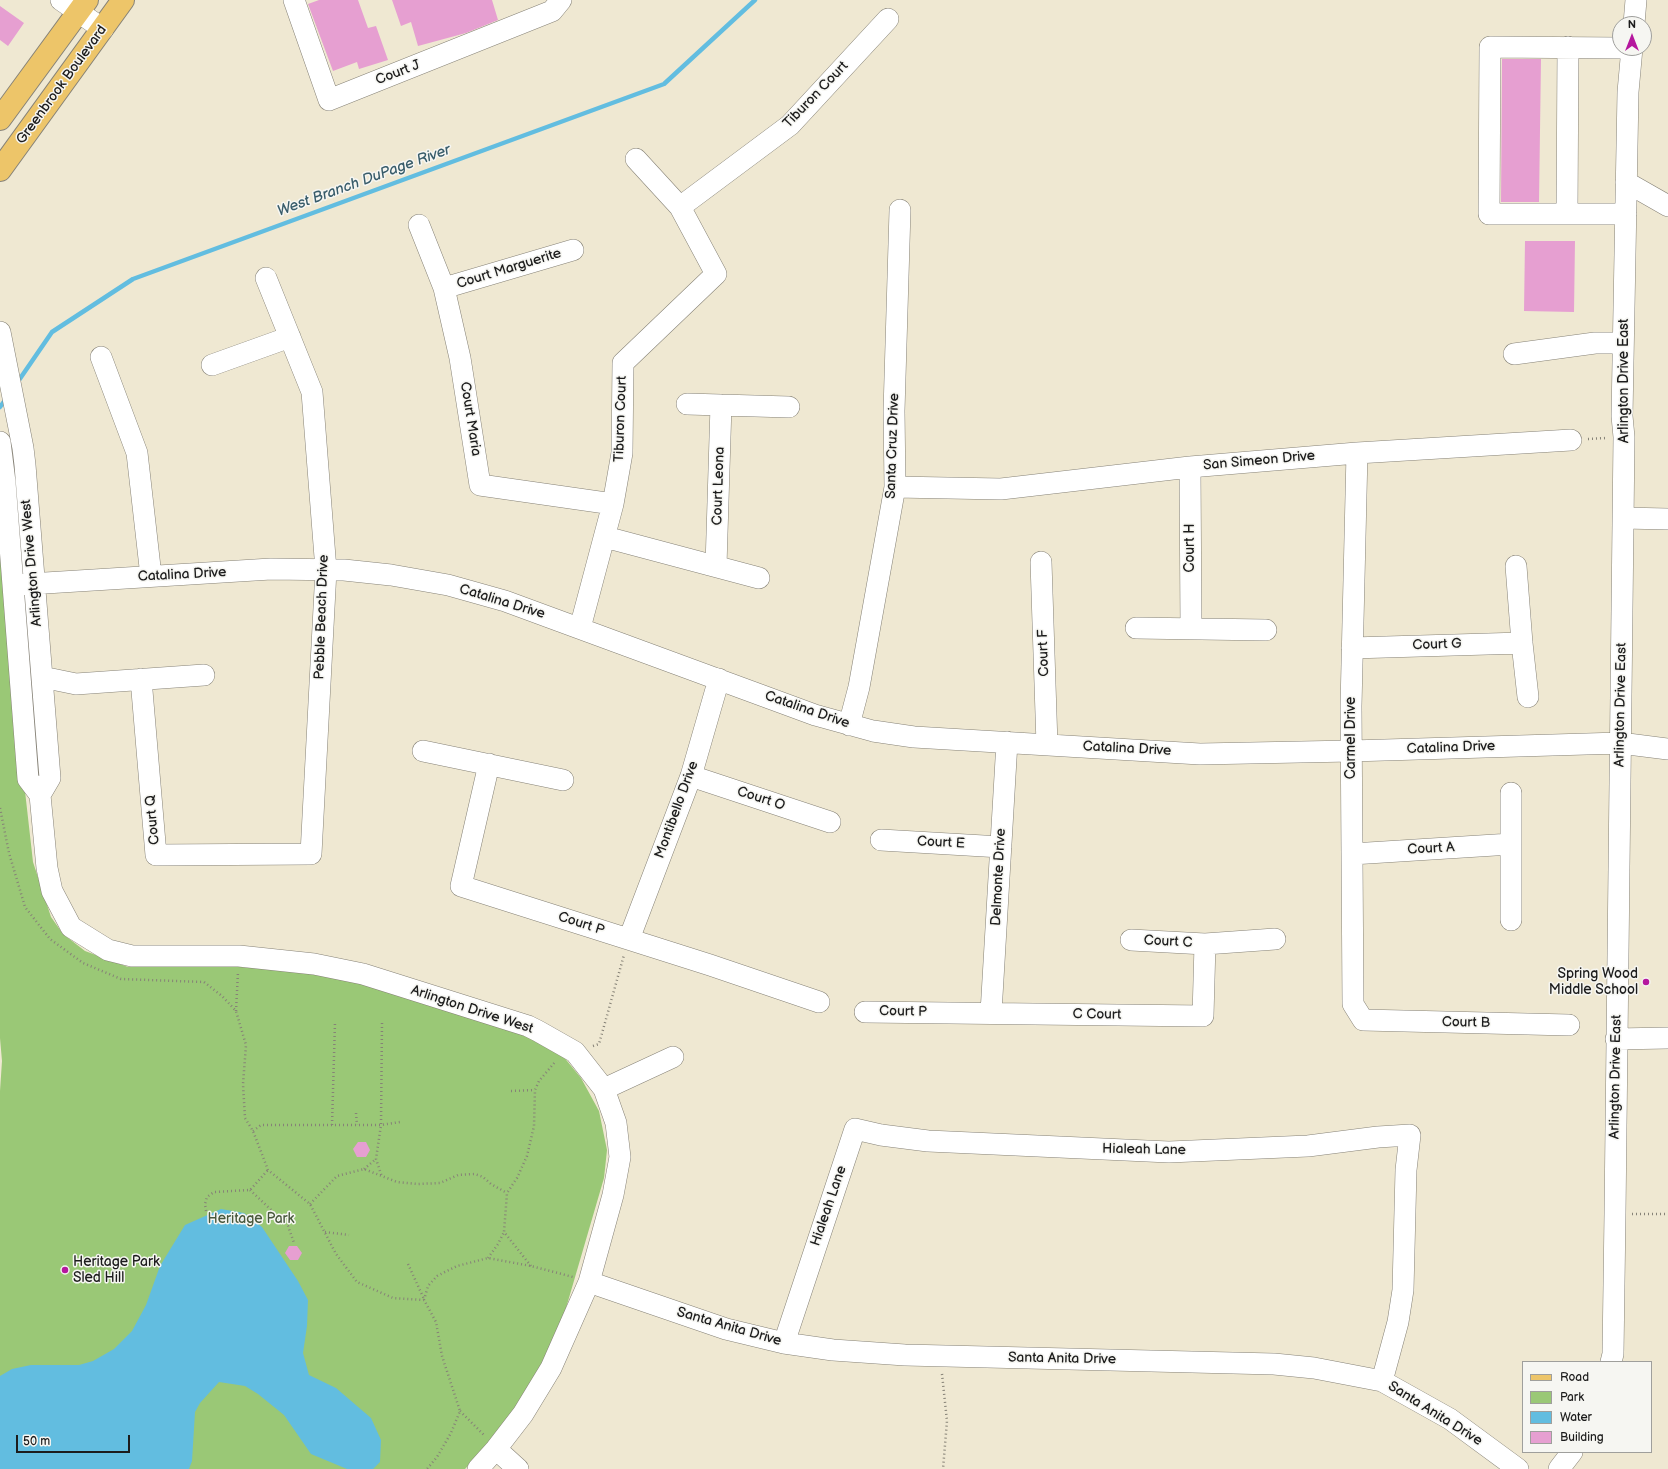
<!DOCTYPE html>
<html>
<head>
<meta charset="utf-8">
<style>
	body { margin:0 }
	#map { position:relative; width:1668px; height:1469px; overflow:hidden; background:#efe8d2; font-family:"Balsamiq Sans",sans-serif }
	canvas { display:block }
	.legend { position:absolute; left:1522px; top:1361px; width:130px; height:92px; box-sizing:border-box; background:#f6f6f2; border:1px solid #9f9f9c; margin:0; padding:5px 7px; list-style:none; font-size:12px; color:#1c1c1c }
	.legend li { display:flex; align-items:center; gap:8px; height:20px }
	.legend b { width:20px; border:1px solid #9f9f9c }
	.north { position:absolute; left:1612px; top:16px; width:40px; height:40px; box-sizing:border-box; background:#f6f6f2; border:1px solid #9f9f9c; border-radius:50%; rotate:0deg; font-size:11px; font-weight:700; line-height:16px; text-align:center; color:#1c1c1c }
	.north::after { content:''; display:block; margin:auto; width:14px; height:18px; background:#b5179e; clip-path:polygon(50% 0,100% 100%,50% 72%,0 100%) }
	.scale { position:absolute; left:16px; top:1435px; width:114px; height:18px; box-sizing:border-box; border:2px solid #1c1c1c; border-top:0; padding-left:5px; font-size:12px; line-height:14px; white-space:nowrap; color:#1c1c1c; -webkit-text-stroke:3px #f6f6f2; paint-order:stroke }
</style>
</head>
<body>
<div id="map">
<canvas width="1668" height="1469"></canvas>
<ul class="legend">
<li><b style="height:5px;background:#edc569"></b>Road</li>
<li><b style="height:11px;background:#9ac876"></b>Park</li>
<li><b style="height:11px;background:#62bde0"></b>Water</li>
<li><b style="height:11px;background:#e69fd1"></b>Building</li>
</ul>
<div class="north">N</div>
<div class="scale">50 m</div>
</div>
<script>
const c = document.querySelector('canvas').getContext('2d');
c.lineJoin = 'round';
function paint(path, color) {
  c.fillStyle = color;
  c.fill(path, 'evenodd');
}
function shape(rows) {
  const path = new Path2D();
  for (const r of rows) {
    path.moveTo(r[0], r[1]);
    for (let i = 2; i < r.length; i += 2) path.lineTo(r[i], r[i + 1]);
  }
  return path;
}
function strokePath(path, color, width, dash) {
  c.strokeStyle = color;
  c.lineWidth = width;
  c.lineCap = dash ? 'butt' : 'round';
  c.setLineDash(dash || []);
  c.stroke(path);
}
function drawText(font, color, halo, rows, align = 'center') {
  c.font = font + ' "Balsamiq Sans",sans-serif';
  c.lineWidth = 3;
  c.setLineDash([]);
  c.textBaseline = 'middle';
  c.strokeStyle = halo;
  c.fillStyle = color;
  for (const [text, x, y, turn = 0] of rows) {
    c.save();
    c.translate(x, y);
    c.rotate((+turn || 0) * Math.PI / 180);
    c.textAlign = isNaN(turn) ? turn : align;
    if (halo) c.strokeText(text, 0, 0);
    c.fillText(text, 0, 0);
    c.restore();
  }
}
const green = shape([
	[0,475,12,676,33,862,51,917,63,934,85,951,128,967,215,965,321,973,399,992,503,1027,551,1047,563,1056,581,1078,599,1111,607,1150,604,1178,559,1332,537,1377,509,1418,490,1442,465,1469,0,1469,0,1091,2,1061,0,1038]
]);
const water = shape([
	[221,1209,244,1213,262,1227,298,1281,308,1300,307,1326,303,1353,309,1375,336,1388,371,1418,381,1440,380,1462,373,1469,347,1469,311,1454,284,1415,258,1394,245,1386,219,1382,200,1403,195,1412,192,1461,189,1469,0,1469,0,1376,12,1369,31,1365,79,1365,93,1361,114,1349,132,1331,146,1305,160,1266,185,1225]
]);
const stream = shape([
	[17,383,52,332,133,279,664,84,755,0],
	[0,407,6,399]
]);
const building = shape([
	[319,0,358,0,368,28,376,26,388,60,359,69,357,62,333,71,308,4],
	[392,0,492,0,498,20,466,33,418,46,411,22,401,26],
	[0,6,24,23,8,46,0,40],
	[1502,59,1541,59,1539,202,1501,202],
	[1525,241,1575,241,1574,312,1524,311],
	[358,1142,366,1142,370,1150,366,1157,357,1157,353,1149],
	[289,1246,297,1246,302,1253,298,1260,290,1260,285,1253]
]);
const path = shape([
	[1588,439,1607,438],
	[0,808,9,853,25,907,50,939,83,963,121,979,204,982,222,996,236,1011,246,1045,243,1084,245,1118,253,1131,268,1170,310,1204,336,1254,357,1282,393,1298,424,1300,436,1322,442,1356,460,1411,451,1433,437,1457,427,1469],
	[236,1011,238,972],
	[382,1023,381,1125,376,1159,382,1177],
	[593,1046,599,1044,624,955],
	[511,1091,535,1090],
	[356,1113,357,1125],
	[332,1125,335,1022],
	[253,1131,261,1125,381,1125,400,1122],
	[364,1169,376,1159],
	[250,1190,288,1226,294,1243],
	[310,1204,337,1176,364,1169,397,1182,418,1184,440,1183,458,1175,475,1174,483,1177,491,1184,507,1193],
	[206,1211,205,1204,207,1197,214,1192,250,1190,268,1170],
	[1632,1214,1668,1214],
	[325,1232,349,1235],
	[488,1258,498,1244,504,1232],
	[408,1264,424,1299],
	[531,1266,504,1232,507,1193,517,1178,527,1156,534,1126,535,1090,539,1081,555,1062],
	[424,1300,428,1286,437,1276,457,1266,488,1258,531,1266,573,1277],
	[942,1374,947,1421,943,1469],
	[460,1411,485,1436]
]);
const minor = shape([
	[61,0,103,29],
	[294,0,329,100,552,11,561,0],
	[1634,24,1636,0],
	[1620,48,1490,47,1489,214,1626,214],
	[1626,182,1668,206],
	[680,207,790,125,888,19],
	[1567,214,1568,47],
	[419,225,444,288,460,358,480,485,613,504],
	[444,288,573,250],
	[0,332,23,448,25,465,50,778,40,795],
	[1514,354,1595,343,1623,343],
	[101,357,137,453,151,576],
	[212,365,290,337],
	[687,404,789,407],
	[0,442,5,482,28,779,40,795,47,868,52,891,71,927,108,950,132,956,239,956,314,964,363,974,528,1026,538,1031,575,1052,604,1089,616,1123,620,1157,613,1195,589,1282,551,1368,523,1414,496,1449,478,1469],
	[1357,453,1351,706,1353,1004,1363,1020,1569,1025],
	[1190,467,1191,629],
	[895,487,1001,489,1190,467,1357,453,1571,440],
	[1623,518,1668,519],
	[605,537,759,578],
	[1041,562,1047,745],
	[716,566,721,405],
	[1516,566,1522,643,1528,697],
	[13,585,271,569,344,570,391,575,448,585,505,601,815,715,873,731,914,737,1200,754,1351,751,1620,743,1668,749],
	[580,628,613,504,622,453,623,363,716,274,680,207,636,159],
	[1136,628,1266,630],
	[1352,648,1522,643],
	[42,677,76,684,204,675],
	[141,679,156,855,311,854,326,570,312,392,266,278],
	[849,725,859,687,895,487,894,411,900,210],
	[423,751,563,780],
	[489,764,461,886,710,965,819,1002],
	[691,776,830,822],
	[1511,793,1511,920],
	[881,840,1001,847],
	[1352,854,1511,844],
	[629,939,691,776,719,679],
	[1131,940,1205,944,1275,939],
	[865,1012,1203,1016,1205,944],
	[991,1013,1007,742],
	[1616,1039,1668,1038],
	[604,1089,673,1057],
	[589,1282,726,1329,784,1343,833,1350,905,1355,1274,1364,1314,1368,1382,1381,1450,1419,1518,1469],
	[784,1343,855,1129,881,1135,928,1141,1169,1152,1308,1146,1378,1137,1410,1135,1406,1170,1403,1290,1398,1322,1382,1381],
	[1611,1362,1613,1354,1615,1214,1624,437,1622,416,1628,92,1632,48],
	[496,1449,518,1469],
	[1559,1469,1572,1452]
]);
const major = shape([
	[0,119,87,0],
	[0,170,123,0]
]);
const markers = [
	[1646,982,4,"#b5179e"],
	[65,1270,4,"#b5179e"]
];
const streetNames = [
	["Court J",398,73,-21],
	["Greenbrook Boulevard",62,85,-54],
	["Tiburon Court",816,95,-46],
	["Court Marguerite",509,269,-17],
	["Arlington Drive East",1624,381,-90],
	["Court Maria",470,419,81],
	["Tiburon Court",621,419,-88],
	["Santa Cruz Drive",893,446,-88],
	["San Simeon Drive",1259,461,-5],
	["Court Leona",719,486,-88],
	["Court H",1190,548,-90],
	["Arlington Drive West",32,563,-95],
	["Catalina Drive",182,575,-3],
	["Catalina Drive",502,602,17],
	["Pebble Beach Drive",322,617,-88],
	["Court G",1437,645,-2],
	["Court F",1044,653,-92],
	["Arlington Drive East",1621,705,-89],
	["Catalina Drive",807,710,19],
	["Carmel Drive",1351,738,-90],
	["Catalina Drive",1451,748,-2],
	["Catalina Drive",1127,749,3],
	["Court O",761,799,18],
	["Montibello Drive",677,810,-70],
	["Court Q",153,820,-95],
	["Court E",941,843,3],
	["Court A",1431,849,-3],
	["Delmonte Drive",999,877,-87],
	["Court P",581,924,18],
	["Court C",1168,942,3],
	["Arlington Drive West",472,1010,18],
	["Court P",903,1012,1],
	["C Court",1097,1015,1],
	["Court B",1466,1023,1],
	["Arlington Drive East",1616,1077,-89],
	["Hialeah Lane",1144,1150,1],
	["Hialeah Lane",829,1206,-71],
	["Santa Anita Drive",729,1327,16],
	["Santa Anita Drive",1062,1359,1],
	["Santa Anita Drive",1435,1414,32]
];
const poiNames = [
	["Spring Wood",1638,974],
	["Middle School",1638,990],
	["Heritage Park",73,1262,"left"],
	["Sled Hill",73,1278,"left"]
];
const parkNames = [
	["Heritage Park",251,1219]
];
const waterNames = [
	["West Branch DuPage River",364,181,-20]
];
paint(green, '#9ac876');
paint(water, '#62bde0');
strokePath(stream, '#62bde0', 4.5);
paint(building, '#e69fd1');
strokePath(minor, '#868277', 22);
strokePath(major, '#868277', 24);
strokePath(path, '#868277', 2.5, [1, 3]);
strokePath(minor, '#fff', 21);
strokePath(major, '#edc569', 22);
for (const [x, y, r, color] of markers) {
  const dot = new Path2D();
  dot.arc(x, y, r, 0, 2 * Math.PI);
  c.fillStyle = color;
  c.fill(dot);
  strokePath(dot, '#f6f6f2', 1.5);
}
drawText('14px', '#1c1c1c', '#f6f6f2', streetNames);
drawText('14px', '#1c1c1c', '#f6f6f2', poiNames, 'right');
drawText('14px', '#48583c', '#f6f6f2', parkNames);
drawText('italic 15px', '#385c6a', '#f6f6f2', waterNames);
</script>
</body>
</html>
